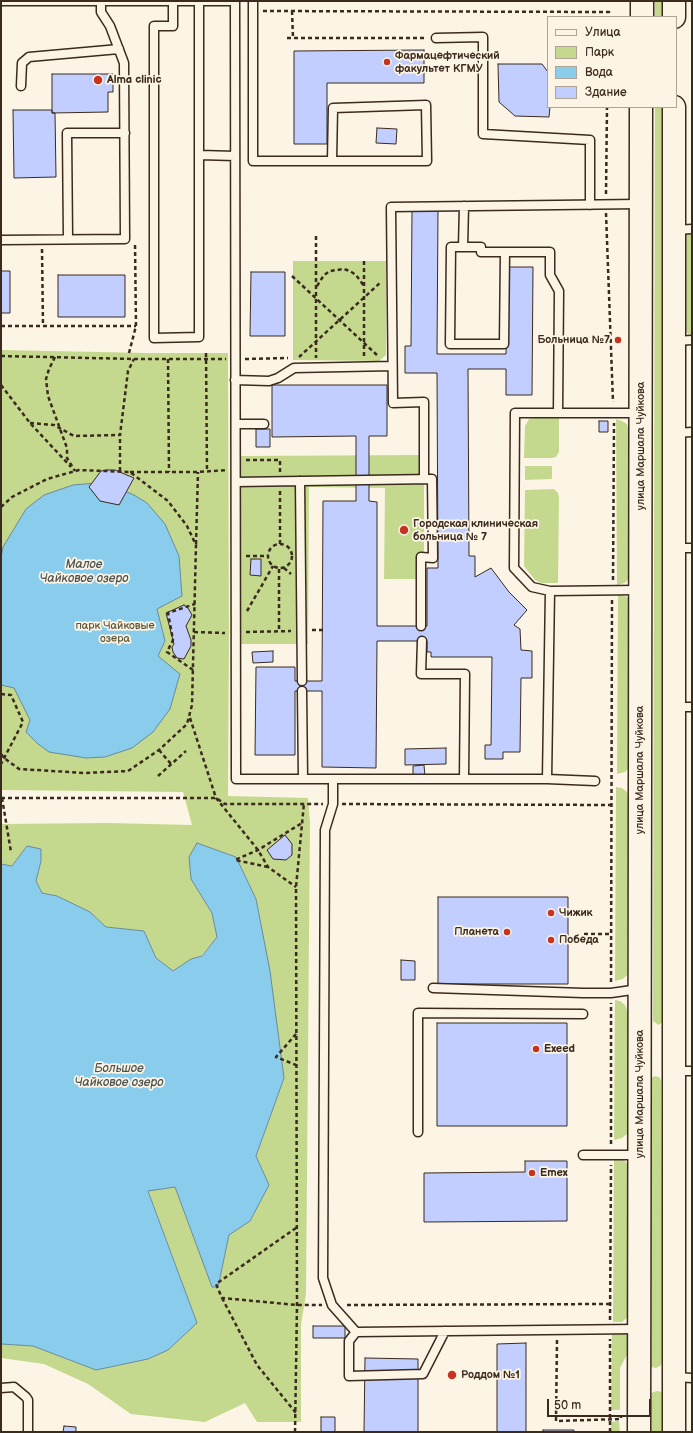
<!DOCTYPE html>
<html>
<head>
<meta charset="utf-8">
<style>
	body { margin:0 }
	#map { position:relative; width:693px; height:1433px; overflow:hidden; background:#fcf5e5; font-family:"Balsamiq Sans",sans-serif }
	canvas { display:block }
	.frame { position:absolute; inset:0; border:2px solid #3b2a1e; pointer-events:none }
	.legend { position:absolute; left:547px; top:16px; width:130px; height:92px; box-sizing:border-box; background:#fcf5e5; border:1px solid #afa495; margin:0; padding:5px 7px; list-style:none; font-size:12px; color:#3b2a1e }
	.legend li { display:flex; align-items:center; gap:8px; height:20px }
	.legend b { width:20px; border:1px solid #afa495 }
	.scale { position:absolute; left:547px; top:1399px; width:104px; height:18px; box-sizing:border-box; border:2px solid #3b2a1e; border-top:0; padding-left:5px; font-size:12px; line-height:14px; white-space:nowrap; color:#3b2a1e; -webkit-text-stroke:3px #fcf5e5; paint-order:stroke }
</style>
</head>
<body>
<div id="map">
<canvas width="693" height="1433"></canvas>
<div class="frame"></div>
<ul class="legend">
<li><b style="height:5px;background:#fcf5e5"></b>Улица</li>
<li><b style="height:11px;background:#c5d98e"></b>Парк</li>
<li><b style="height:11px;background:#89cceb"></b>Вода</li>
<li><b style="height:11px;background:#c1ceff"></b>Здание</li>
</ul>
<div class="scale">50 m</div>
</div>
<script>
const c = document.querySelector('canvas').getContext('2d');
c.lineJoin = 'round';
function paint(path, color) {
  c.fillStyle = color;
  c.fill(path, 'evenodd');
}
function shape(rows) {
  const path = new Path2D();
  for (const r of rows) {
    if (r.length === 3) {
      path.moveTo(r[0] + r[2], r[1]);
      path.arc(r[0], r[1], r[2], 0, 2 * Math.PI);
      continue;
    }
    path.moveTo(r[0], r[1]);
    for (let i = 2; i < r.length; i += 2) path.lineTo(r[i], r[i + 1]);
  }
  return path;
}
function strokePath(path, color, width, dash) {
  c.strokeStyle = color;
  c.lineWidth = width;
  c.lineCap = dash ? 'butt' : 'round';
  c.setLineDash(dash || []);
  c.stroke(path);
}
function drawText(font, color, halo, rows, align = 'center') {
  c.font = font + ' "Balsamiq Sans",sans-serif';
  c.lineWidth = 3.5;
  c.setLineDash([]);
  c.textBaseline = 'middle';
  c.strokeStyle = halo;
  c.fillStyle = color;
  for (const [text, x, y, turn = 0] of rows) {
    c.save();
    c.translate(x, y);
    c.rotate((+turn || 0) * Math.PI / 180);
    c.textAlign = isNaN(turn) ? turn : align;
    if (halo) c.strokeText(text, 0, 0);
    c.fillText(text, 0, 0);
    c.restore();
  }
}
const green = shape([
	[655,1,666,1,666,17,655,17],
	[655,107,666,107,665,1021,658,1025,653,1021],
	[687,233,692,233,692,335,688,334,684,327,683,237],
	[293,261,386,261,386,355,379,361,293,360],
	[1,350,147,353,228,353,229,633,228,796,308,798,310,822,306,1294,301,1325,301,1422,257,1422,245,1403,205,1422,131,1414,88,1384,44,1364,1,1358,1,1344,33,1346,96,1370,197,1323,148,1190,175,1187,212,1286,218,1287,229,1235,250,1221,269,1185,256,1156,284,1078,256,899,236,857,197,843,198,891,212,913,217,937,201,956,191,959,173,971,156,958,144,931,106,927,90,912,57,896,42,893,36,881,41,861,27,846,12,866,1,864,1,824,109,823,192,825,183,792,1,790],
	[535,418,559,418,559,452,556,457,552,458,524,458,525,426,529,419],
	[616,419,622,421,627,424,629,432,629,578,625,583,617,585],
	[424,455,424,579,384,579,385,488,309,487,308,644,240,644,241,456],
	[525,466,552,466,552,479,525,480],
	[554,489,558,493,559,498,558,583,541,583,535,580,524,566,525,490],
	[618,594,627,597,631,602,630,767,625,772,617,774],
	[616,787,622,788,627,792,629,800,627,975,623,979,615,981],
	[615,1000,620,1001,625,1005,628,1013,627,1134,622,1138,614,1140],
	[655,1076,659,1077,661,1080,663,1362,660,1366,656,1368,651,1367,649,1364,649,1079],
	[614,1158,622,1159,626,1162,628,1167,628,1317,622,1322,613,1322],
	[612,1332,623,1333,628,1336,629,1351,620,1368,620,1410,611,1410],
	[657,1391,662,1392,663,1394,663,1432,649,1432,649,1396,651,1393],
	[619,1421,620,1432,611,1432,611,1422]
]);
const water = shape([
	[97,483,113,486,134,495,147,503,165,524,179,556,182,596,157,609,165,641,158,656,180,674,170,709,153,732,132,748,105,757,86,758,49,752,38,744,26,732,30,720,14,688,1,685,1,558,3,547,26,509,44,495,73,485,97,483],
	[197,843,236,857,256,899,270,971,284,1078,256,1156,269,1185,250,1221,229,1235,218,1287,212,1287,175,1187,148,1191,197,1323,168,1350,148,1359,96,1370,33,1346,1,1344,1,864,12,866,27,846,41,849,41,861,36,881,42,893,57,896,90,912,106,927,144,931,156,958,173,971,191,959,202,956,217,937,212,913,191,879,189,857,197,843]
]);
const building = shape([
	[424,50,424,83,327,83,327,144,294,144,294,51,424,50],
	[498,64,542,64,548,72,548,107,550,107,549,117,515,116,499,102,498,64],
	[52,74,113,74,113,92,108,92,108,112,52,113,52,74],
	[13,110,52,110,52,113,55,113,56,177,14,178,13,110],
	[377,128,397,129,396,144,376,143,377,128],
	[412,210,438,210,437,354,506,354,507,267,533,267,532,395,506,395,506,369,468,369,469,556,475,556,475,577,491,568,509,592,527,610,514,625,520,629,521,650,532,651,532,678,521,678,520,752,503,752,503,759,485,759,485,745,491,745,492,657,431,657,431,652,427,652,427,641,377,641,376,768,322,767,322,691,295,691,295,755,255,755,256,667,295,667,295,681,322,681,323,501,356,501,356,436,272,437,272,385,387,385,387,436,369,436,369,501,377,502,377,626,427,626,427,568,438,568,437,373,405,373,405,346,411,346,412,210],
	[1,271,10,271,10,313,1,313,1,271],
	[251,272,285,272,285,336,250,336,251,272],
	[58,275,125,275,125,317,58,317,58,275],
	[599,421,608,421,608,432,599,432,599,421],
	[256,429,270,429,270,447,256,447,256,429],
	[107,470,115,470,134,478,119,505,100,501,89,487,101,471,107,470],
	[251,559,261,559,261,576,250,575,251,559],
	[184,605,188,608,192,615,186,626,191,640,191,646,184,659,177,658,173,652,172,647,174,644,166,613,184,605],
	[273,651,273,662,253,663,252,652,273,651],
	[446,748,446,764,405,765,405,749,446,748],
	[424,765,425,776,413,777,413,766,424,765],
	[285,835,292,844,292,855,286,860,273,859,267,850,285,835],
	[438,897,568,897,568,984,438,984,438,897],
	[401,960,415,961,415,980,401,980,401,960],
	[437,1023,567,1023,567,1126,437,1126,437,1023],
	[525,1161,567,1161,567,1221,424,1222,424,1173,525,1172,525,1161],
	[313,1326,345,1326,345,1338,313,1338,313,1326],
	[526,1343,526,1432,497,1432,497,1344,526,1343],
	[365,1358,418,1359,418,1432,364,1432,365,1358],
	[321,1417,335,1417,335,1432,321,1432,321,1417],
	[64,1426,76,1427,76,1432,63,1432,64,1426],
	[543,1430,574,1430,574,1432,543,1432,543,1430]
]);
const path = shape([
	[263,11,609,12,609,17],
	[292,11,293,38],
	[287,38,427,38],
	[606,194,607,107],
	[606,213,613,402],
	[316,236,316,358],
	[42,249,43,326],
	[364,261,364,357],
	[292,276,378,356],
	[317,286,324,275,330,271,344,269,350,271,356,275,364,286],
	[1,326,136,326],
	[129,353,136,326,135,243],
	[206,353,207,472],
	[1,356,135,359,226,359],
	[55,357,49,369,46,379,48,396,67,448,67,458,75,471],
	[299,357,381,282],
	[168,359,169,472],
	[245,359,288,358],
	[1,385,30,423,71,467],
	[30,423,54,425,74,436,120,435,128,371,134,359],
	[246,460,280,460,280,472],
	[120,471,120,435],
	[130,472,198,472,227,470],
	[280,491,280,544],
	[1,507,12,497,47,479,79,470,130,472,168,501,187,526,196,545,192,705,187,724,159,750,128,771,85,773,19,769,4,758,1,754],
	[280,556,12],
	[196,544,198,472],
	[246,556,268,556],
	[284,568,291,574],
	[279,569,279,631],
	[613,580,614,423],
	[247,611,273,566],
	[312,630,323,630],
	[194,632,225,633],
	[246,632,291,631],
	[193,670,167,652,173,640,168,613,195,604],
	[1,694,11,695,23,722,1,764],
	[190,718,216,798,258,850,268,867,296,887],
	[159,750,171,764],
	[158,776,186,751],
	[1,798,216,798,225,804,323,804],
	[2,798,11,852],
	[342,804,612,805],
	[268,867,235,860,258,850,302,823],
	[584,934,611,934],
	[611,982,612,599],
	[296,1034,276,1057,296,1065],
	[611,1144,611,1003],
	[296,1228,216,1284,222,1298,297,1305,322,1305],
	[222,1298,257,1365,296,1413],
	[347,1305,610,1304],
	[610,1320,611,1165],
	[557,1340,556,1421,621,1419,621,1417],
	[295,1432,297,1305,296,887,304,803],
	[610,1432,610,1339]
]);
const lane = shape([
	[1,1,234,1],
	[173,1,173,26,154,26,154,338,199,337,199,1],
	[235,1,236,779,547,779,595,781],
	[253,1,253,161,427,161,426,105,333,108,332,161],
	[436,38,483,37,483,134,590,140,590,205],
	[21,86,22,63,29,57,119,49],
	[200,155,235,156],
	[464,206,463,247,481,247,481,252,550,252,550,275,559,291,558,413],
	[675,230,692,229],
	[68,239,67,133,125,133],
	[1,240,125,239,124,63,110,26,101,12,101,1],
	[463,247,451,247,450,344,504,344,505,252],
	[675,341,692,340],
	[235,380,269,381,278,378,294,368,392,366],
	[236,424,264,424],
	[675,433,692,432],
	[424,479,424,402,393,403,391,207,640,204],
	[300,481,302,681],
	[236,482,432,479,433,558,421,557,421,626],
	[675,548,692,548],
	[550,591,639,590],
	[422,641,421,674,465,674,464,779],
	[302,691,303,779],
	[675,707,692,707],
	[333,779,333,804,325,830,323,1278,332,1305,356,1332],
	[547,779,550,591,532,587,514,568,515,413,640,413],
	[433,988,583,993,611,993,639,989],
	[675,1071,692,1071],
	[418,1132,418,1013,583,1014],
	[583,1155,638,1155],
	[445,1331,423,1374,349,1376,349,1341,356,1332,638,1329],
	[675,1377,692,1378],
	[1,1388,14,1387,26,1397,28,1400,28,1432]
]);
const secondary = shape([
	[642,1,642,17],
	[674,1,674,17],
	[639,1432,641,107],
	[674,1432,674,107]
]);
const markers = [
	[387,62,4,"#c8321e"],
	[98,80,5,"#c8321e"],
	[618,340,4,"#c8321e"],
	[404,530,5,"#c8321e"],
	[551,913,4,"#c8321e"],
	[507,932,4,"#c8321e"],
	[551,940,4,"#c8321e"],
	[536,1049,4,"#c8321e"],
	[532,1173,4,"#c8321e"],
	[452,1375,5,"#c8321e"]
];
const poiNames = [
	["Фармацефтический",395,56],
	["факультет КГМУ",395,69],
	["Alma clinic",107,80],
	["Больница №7",610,340,"right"],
	["Городская клиническая",413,524],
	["больница № 7",413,537],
	["Чижик",559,913],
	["Планета",499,932,"right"],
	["Победа",559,940],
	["Exeed",544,1049],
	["Emex",540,1173],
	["Роддом №1",461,1375]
];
const streetNames = [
	["улица Маршала Чуйкова",641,446,-90],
	["улица Маршала Чуйкова",640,770,-90],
	["улица Маршала Чуйкова",640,1094,-90]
];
const parkNames = [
	["парк Чайковые",115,626],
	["озера",115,639]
];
const waterNames = [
	["Малое",84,565],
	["Чайковое озеро",84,579],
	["Большое",119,1069],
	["Чайковое озеро",119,1083]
];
paint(green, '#c5d98e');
paint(water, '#89cceb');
strokePath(water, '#6a8b99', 1);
paint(building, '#c1ceff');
strokePath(building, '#3b2a1e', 1);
strokePath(lane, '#3b2a1e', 11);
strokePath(secondary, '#3b2a1e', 25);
strokePath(path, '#3b2a1e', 2.5, [4, 3]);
strokePath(lane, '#fcf5e5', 8);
strokePath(secondary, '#fcf5e5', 22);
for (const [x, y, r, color] of markers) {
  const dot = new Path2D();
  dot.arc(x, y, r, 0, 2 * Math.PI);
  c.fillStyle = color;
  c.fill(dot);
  strokePath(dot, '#fcf5e5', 1.5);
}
drawText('bold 11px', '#3b2a1e', '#fcf5e5', poiNames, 'left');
drawText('11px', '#3b2a1e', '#fcf5e5', streetNames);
drawText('11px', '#5e563a', '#fcf5e5', parkNames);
drawText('italic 12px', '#4e5251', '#fcf5e5', waterNames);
</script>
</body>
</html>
